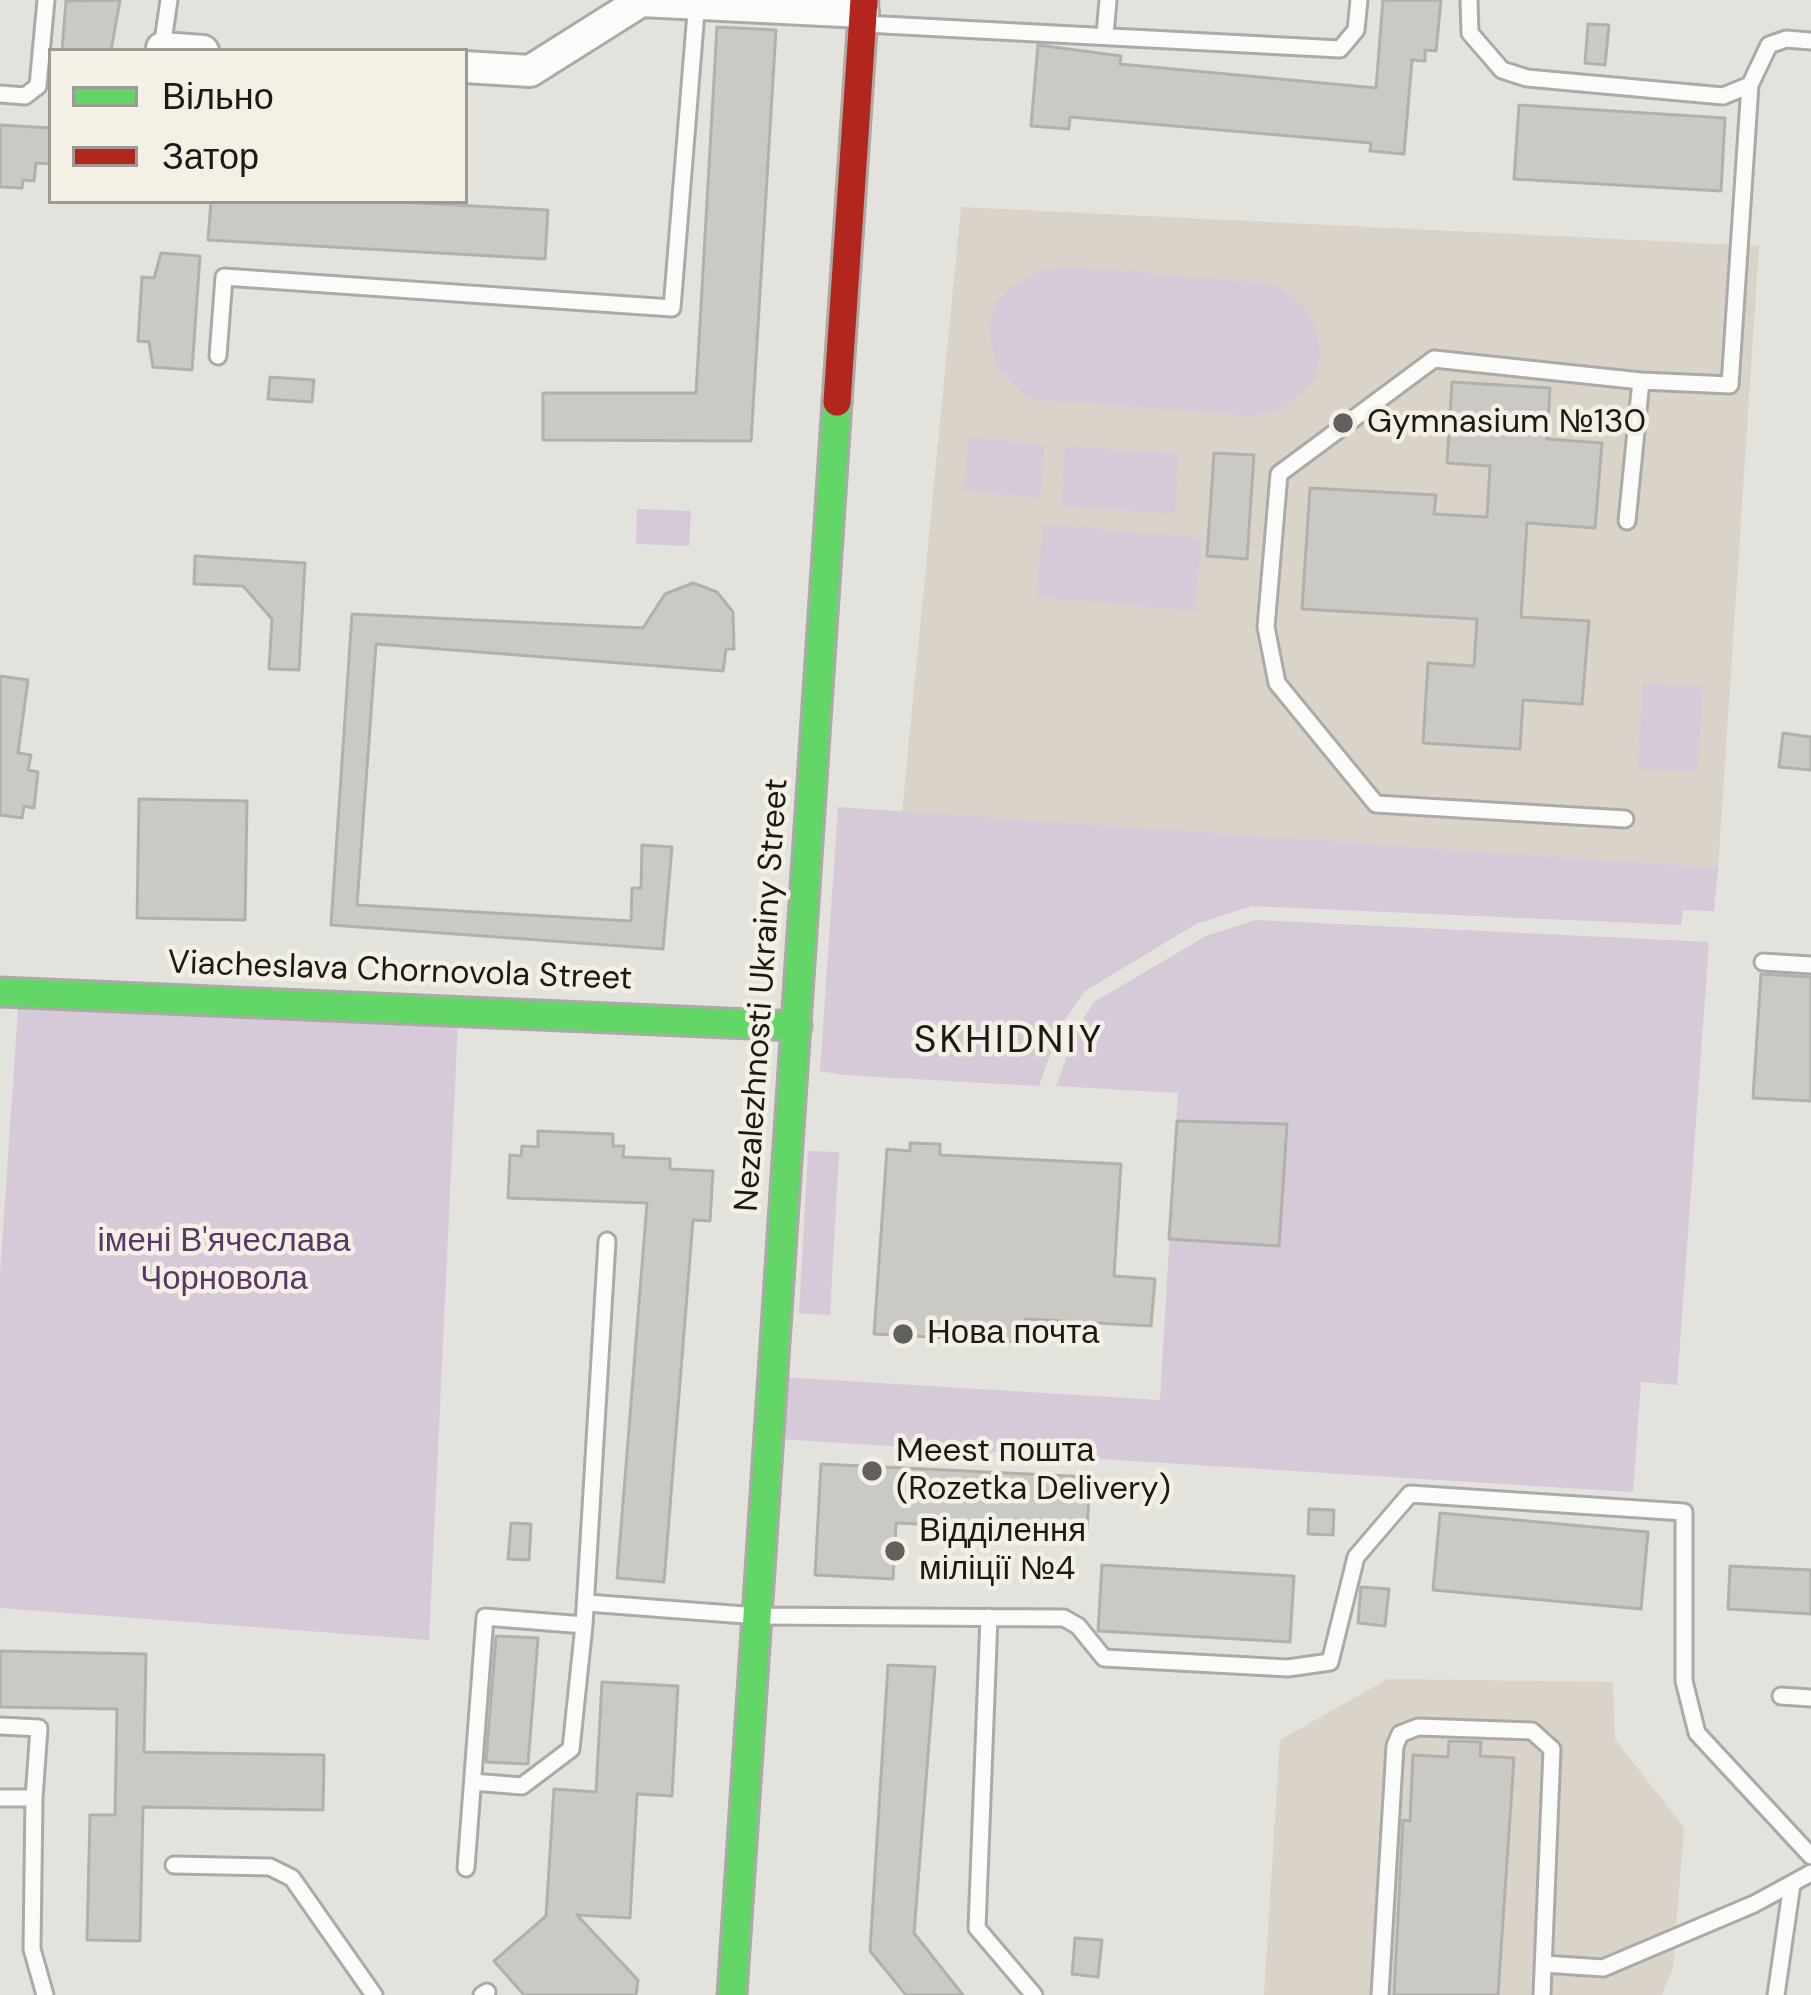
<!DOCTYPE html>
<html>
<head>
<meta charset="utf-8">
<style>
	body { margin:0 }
	#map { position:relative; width:1811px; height:1995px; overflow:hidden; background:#e4e2dc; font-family:"DM Sans",sans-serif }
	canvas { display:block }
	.legend { position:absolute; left:48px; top:48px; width:420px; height:156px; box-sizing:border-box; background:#f5f0e6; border:3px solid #9e9a93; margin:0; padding:15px 21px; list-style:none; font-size:36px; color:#1c1a17 }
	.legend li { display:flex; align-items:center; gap:24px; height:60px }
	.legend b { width:60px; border:3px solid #9e9a93 }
</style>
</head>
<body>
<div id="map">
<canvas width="1811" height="1995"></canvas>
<ul class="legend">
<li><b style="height:15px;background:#63d668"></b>Вільно</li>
<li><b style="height:15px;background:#b3261e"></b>Затор</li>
</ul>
</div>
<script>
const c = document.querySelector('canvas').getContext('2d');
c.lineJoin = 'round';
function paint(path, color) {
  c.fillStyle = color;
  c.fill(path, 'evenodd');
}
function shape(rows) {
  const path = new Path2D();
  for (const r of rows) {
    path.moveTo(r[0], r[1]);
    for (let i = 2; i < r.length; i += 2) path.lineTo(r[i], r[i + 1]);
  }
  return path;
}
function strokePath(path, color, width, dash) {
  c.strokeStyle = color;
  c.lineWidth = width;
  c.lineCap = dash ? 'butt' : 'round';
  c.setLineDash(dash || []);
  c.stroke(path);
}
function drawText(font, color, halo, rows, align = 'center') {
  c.font = font + ' "DM Sans",sans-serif';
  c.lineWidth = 9;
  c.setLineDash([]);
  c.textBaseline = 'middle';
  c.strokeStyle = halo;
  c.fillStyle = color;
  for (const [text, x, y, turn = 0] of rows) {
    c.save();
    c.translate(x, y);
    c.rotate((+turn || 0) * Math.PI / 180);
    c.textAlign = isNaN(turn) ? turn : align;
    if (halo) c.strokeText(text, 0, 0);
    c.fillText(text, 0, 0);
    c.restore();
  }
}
const built = shape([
	[961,207,1759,246,1718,868,902,813],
	[1388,1679,1613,1682,1615,1739,1684,1828,1673,1968,1662,1995,1264,1995,1280,1740]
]);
const green = shape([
	[1068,266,1275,284,1301,304,1315,325,1320,352,1315,378,1283,409,1253,416,1029,399,995,366,989,322,997,302,1015,285,1040,271],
	[969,437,1045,445,1040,498,963,491],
	[1065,447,1178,453,1175,513,1062,507],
	[637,509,691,511,689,546,636,544],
	[1043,524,1202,538,1195,611,1036,597],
	[1643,683,1703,686,1698,772,1638,769],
	[838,807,1718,868,1714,911,1683,910,1681,925,1252,906,1196,924,1085,991,1061,1025,1039,1086,843,1075,820,1071],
	[1255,920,1709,942,1677,1385,1641,1382,1633,1492,778,1439,781,1377,1160,1400,1178,1093,1056,1086,1078,1027,1094,1002,1206,936],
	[18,1009,458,1022,429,1640,0,1608,0,1274],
	[808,1151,839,1152,830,1315,799,1313]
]);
const building = shape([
	[120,0,111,51,62,51,66,1,120,0],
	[1383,0,1441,0,1436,51,1425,50,1425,61,1412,60,1404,154,1370,151,1371,143,1070,117,1069,129,1031,126,1038,45,1121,56,1120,64,1376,88,1383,0],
	[1588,24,1609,25,1605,65,1585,63,1588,24],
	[717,27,776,30,751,441,543,440,543,393,696,393,717,27],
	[1519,105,1725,118,1721,191,1514,179,1519,105],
	[0,125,51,128,51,164,36,163,34,181,23,180,22,188,0,187,0,125],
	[211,201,382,201,548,210,545,259,208,240,211,201],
	[161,253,200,256,192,370,153,367,149,342,138,341,142,277,154,278,161,253],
	[270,377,314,380,312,402,268,399,270,377],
	[1452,382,1550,388,1547,439,1602,443,1595,528,1527,523,1521,617,1589,621,1582,704,1523,700,1520,749,1423,743,1428,663,1474,666,1477,619,1302,609,1310,488,1436,495,1434,514,1487,517,1490,466,1447,463,1452,382],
	[1214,453,1254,455,1247,559,1207,556,1214,453],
	[195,556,305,563,299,670,269,669,272,619,243,586,194,584,195,556],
	[693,583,717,592,733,612,734,649,726,649,723,671,376,644,357,905,631,921,632,888,641,888,642,845,672,847,663,949,331,925,352,614,643,628,665,594,693,583],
	[0,676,28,680,18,753,31,755,28,770,38,772,34,808,24,806,22,818,0,815,0,676],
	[1783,733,1811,737,1811,770,1779,767,1783,733],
	[139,799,247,801,245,920,137,918,139,799],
	[1761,974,1811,977,1811,1101,1753,1098,1761,974],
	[1177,1121,1287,1124,1279,1246,1169,1239,1177,1121],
	[538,1131,613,1134,613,1146,624,1146,623,1157,670,1159,670,1169,713,1171,710,1221,693,1220,664,1582,617,1578,647,1203,508,1198,510,1155,521,1156,522,1146,538,1147,538,1131],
	[910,1143,940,1144,940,1155,1121,1164,1114,1276,1155,1279,1151,1326,1025,1319,1024,1342,874,1334,887,1149,910,1151,910,1143],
	[821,1464,1090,1477,1087,1532,896,1523,893,1579,815,1575,821,1464],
	[1309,1509,1334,1510,1333,1535,1308,1534,1309,1509],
	[1440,1513,1648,1532,1641,1609,1433,1590,1440,1513],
	[511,1523,531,1524,529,1560,508,1559,511,1523],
	[1102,1565,1294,1576,1290,1642,1098,1631,1102,1565],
	[1730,1566,1811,1570,1811,1614,1728,1609,1730,1566],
	[1361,1587,1389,1589,1385,1626,1358,1623,1361,1587],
	[496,1636,538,1638,528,1764,486,1762,496,1636],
	[0,1651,146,1654,144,1752,324,1755,323,1810,143,1807,140,1941,87,1940,90,1815,115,1815,117,1709,0,1707,0,1651],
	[888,1665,935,1667,914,1933,963,1995,906,1995,870,1951,888,1665],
	[602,1682,678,1686,672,1796,637,1794,630,1918,577,1915,638,1980,636,1995,524,1995,494,1961,546,1916,554,1789,596,1792,602,1682],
	[1449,1741,1481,1742,1480,1756,1514,1758,1498,1995,1394,1995,1403,1820,1410,1821,1413,1755,1448,1757,1449,1741],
	[1075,1938,1102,1940,1098,1977,1072,1974,1075,1938]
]);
const lane = shape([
	[1469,0,1470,33,1502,70,1527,78,1723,96,1750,85,1769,45,1786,39,1811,41],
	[865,24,1340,49,1356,30,1359,0],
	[1105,35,1108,0],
	[162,48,169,0],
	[0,94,25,96,38,86,46,0],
	[218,356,224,277,672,308,697,0],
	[1627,521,1641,381,1730,385,1750,85],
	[1625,819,1376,804,1277,683,1266,627,1279,474,1434,359,1641,381],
	[1763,962,1811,965],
	[587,1603,758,1616,1064,1618,1078,1626,1104,1658,1288,1668,1330,1662,1356,1557,1410,1494,1684,1512,1684,1681,1697,1733,1811,1856],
	[989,1617,977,1928,1034,1995],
	[1781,1696,1811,1698],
	[0,1726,39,1728,34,1798],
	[473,1782,522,1786,571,1749,584,1625],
	[0,1798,34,1798,32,1949,45,1995],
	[174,1865,270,1867,292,1878,374,1995],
	[466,1868,485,1617,584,1625,607,1241],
	[1544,1964,1603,1968,1754,1904,1811,1873],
	[482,1995,487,1992],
	[1380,1995,1395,1746,1400,1734,1418,1727,1532,1731,1552,1749,1542,1995],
	[1776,1995,1792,1884]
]);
const street = shape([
	[162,48,203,51],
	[465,67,530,71,641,1,863,12]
]);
const fast = shape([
	[0,992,797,1026],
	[732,1995,837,402]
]);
const jam = shape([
	[837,402,864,0]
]);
const markers = [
	[1343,423,12,"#62605c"],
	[903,1334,12,"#62605c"],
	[872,1471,12,"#62605c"],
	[895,1551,12,"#62605c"]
];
const poiNames = [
	["Gymnasium №130",1367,423],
	["Нова почта",927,1334],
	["Meest пошта",896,1452],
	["(Rozetka Delivery)",896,1490],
	["Відділення",919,1532],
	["міліції №4",919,1570]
];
const streetNames = [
	["Viacheslava Chornovola Street",400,972,2],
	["Nezalezhnosti Ukrainy Street",763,995,-86]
];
const parkNames = [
	["імені В'ячеслава",224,1242],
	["Чорновола",224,1280]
];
const quarterNames = [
	["SKHIDNIY",1009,1042]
];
paint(built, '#d9d3c9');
paint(green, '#d6c9d8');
paint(building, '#cbc9c5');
strokePath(building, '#b2b0ac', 3);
strokePath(lane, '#abaaa6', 21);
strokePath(street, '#abaaa6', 36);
strokePath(fast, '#abaaa6', 33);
strokePath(jam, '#abaaa6', 33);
strokePath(lane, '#fbfbfa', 15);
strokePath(street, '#fbfbfa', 30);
strokePath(fast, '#63d668', 27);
strokePath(jam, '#b3261e', 27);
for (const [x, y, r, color] of markers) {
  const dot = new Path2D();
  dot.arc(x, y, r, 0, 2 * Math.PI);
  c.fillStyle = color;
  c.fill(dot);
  strokePath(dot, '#f5f0e6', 4.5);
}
drawText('33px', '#1c1a17', '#f5f0e6', poiNames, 'left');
drawText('33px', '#1c1a17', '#f5f0e6', streetNames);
drawText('33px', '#5a3769', '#f5f0e6', parkNames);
c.letterSpacing = '3px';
drawText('39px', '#1c1a17', '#f5f0e6', quarterNames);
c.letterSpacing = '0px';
</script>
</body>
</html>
